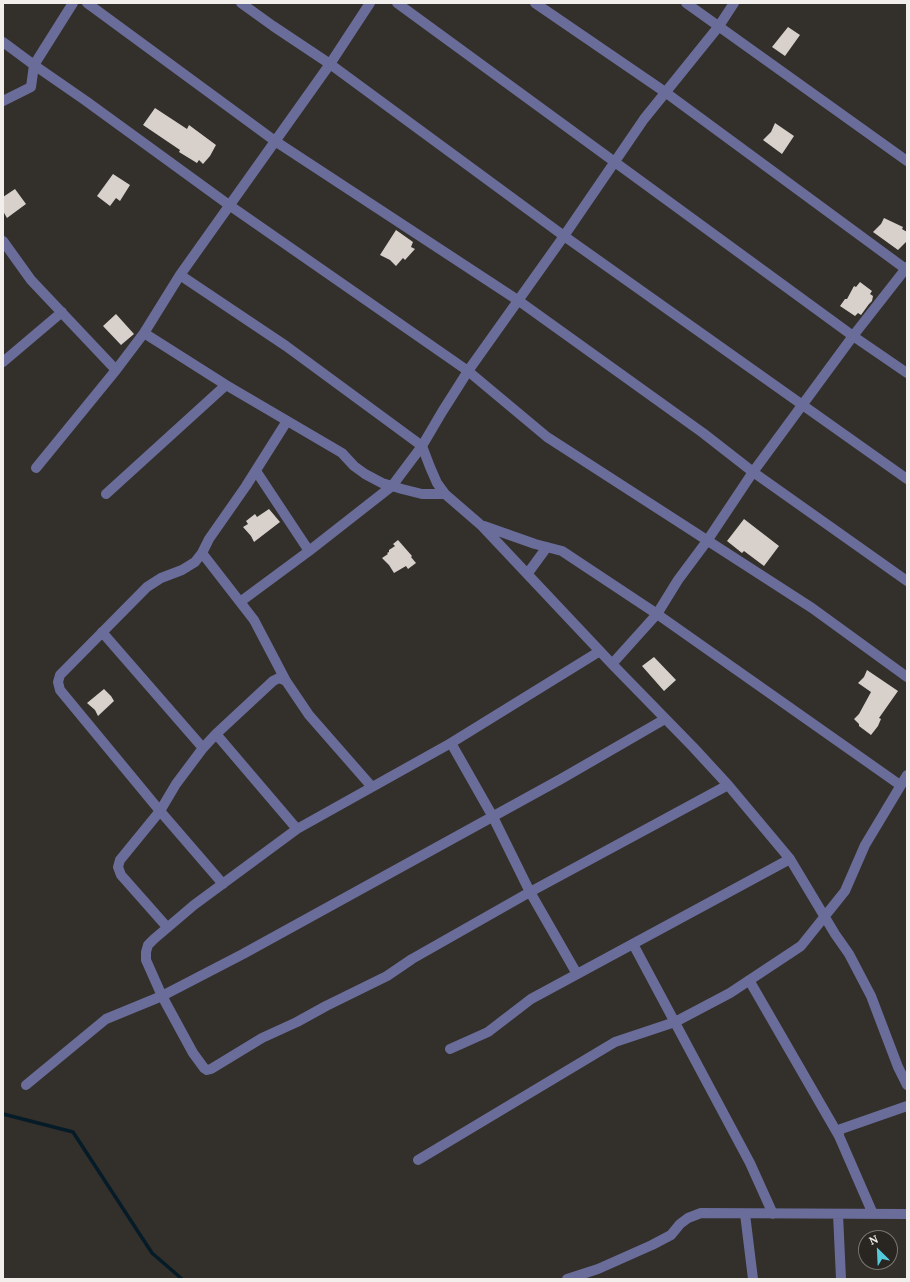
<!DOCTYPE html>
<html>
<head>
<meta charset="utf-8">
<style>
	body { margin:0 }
	#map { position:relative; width:910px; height:1282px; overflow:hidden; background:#332f2a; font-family:Lora,serif }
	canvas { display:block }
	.frame { position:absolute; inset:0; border:4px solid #f1eeeb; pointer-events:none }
	.north { position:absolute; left:858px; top:1230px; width:40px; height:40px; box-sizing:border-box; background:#292520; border:1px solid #797571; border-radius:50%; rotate:336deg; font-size:11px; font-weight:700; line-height:16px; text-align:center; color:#f1eeeb }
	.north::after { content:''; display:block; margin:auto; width:14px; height:18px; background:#54cadd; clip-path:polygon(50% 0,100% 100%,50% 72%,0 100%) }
</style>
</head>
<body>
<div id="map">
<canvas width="910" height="1282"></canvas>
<div class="frame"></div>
<div class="north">N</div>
</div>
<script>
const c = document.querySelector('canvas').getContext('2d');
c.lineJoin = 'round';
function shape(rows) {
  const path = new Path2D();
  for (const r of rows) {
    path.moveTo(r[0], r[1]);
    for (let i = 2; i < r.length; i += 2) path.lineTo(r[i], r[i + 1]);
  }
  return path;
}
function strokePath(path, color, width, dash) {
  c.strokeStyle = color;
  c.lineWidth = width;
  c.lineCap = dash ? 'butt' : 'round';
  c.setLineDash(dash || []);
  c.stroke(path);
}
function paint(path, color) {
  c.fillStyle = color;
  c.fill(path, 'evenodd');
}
const stream = shape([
	[3,1114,73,1132,152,1253,182,1279]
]);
const building = shape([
	[788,27,800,35,785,56,772,47],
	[155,108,187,129,189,125,216,145,210,156,203,164,199,160,197,163,179,152,180,150,143,125],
	[775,123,794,136,782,154,763,140,771,132],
	[113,174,130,185,120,201,116,198,110,206,97,196],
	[15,189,26,204,7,218,3,211,3,197],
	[884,218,903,227,902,229,907,232,906,242,898,250,873,232,881,224],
	[396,230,413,242,411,247,415,249,405,260,403,258,396,266,390,260,380,255],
	[860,282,872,291,870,294,873,296,872,301,869,304,861,315,858,313,855,316,840,306,845,299,847,299,854,286,856,287],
	[116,314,134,334,121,345,103,326],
	[269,509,280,522,254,542,251,536,243,527,248,524,246,521,255,514,257,517],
	[744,519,779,546,764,566,744,551,742,553,727,541],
	[398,540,412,556,411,557,416,563,408,569,406,566,394,573,389,565,382,558,388,554,387,553,389,552,389,550,395,546,393,544],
	[654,657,676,680,664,691,642,666],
	[867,670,898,691,879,718,881,719,878,726,871,735,859,726,859,724,854,719,859,714,871,692,858,683,864,677],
	[104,689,111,696,114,701,98,716,95,710,87,703]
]);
const minor = shape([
	[87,3,275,141,519,301,703,433,753,472,907,581],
	[241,3,273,26,330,64,564,236,907,479],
	[370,3,330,64,180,275,144,333,226,385,342,453,354,466,365,474,382,483,402,489,422,494,445,494],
	[397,3,853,336,907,373],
	[535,3,665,92,907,270],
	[686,3,907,161],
	[734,3,719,26,644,119,564,236,468,371,442,412,422,446,430,467,437,483,445,494,482,526,612,664,693,747,728,785,790,859,835,934,849,954,871,996,898,1067,907,1085],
	[3,42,34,65,86,101,229,205,468,371,547,437,812,608,907,677],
	[3,101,31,87,34,65,73,3],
	[3,241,31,280,116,370],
	[180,275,286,346,422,446,392,486,309,551,240,602],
	[3,362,62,312],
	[36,468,116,370,144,333],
	[256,471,309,551],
	[106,494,226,385],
	[484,526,535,544,562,551,657,614,900,785],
	[202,553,254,620,286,681],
	[528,573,547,547],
	[102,632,203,748],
	[600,651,451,743,297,829,194,905,154,939,148,945,146,952,146,960,162,996,193,1053,204,1068,207,1070,211,1069,262,1038,297,1022,326,1006,387,976,412,959,530,892,728,785],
	[612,664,657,614,678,580,707,541,753,472,853,336,907,267],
	[216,734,297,829],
	[451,743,493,817,530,892,577,974],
	[223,884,160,811,60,690,58,682,60,675,147,587,161,578,182,570,195,562,202,553,209,539,246,486,287,421],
	[167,927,121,875,118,867,120,860,160,811,176,784,203,748,216,734,273,681,279,678,286,681,309,715,372,787],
	[633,944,750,1163,773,1214],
	[749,980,839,1136],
	[450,1049,488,1032,531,999,790,859],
	[26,1085,106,1019,162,996,243,954,561,779,665,719],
	[418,1160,615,1042,675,1022,730,993,801,946,845,891,865,845,907,775],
	[745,1214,753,1279],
	[838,1214,841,1279],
	[873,1214,839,1136,839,1132,841,1129,907,1106],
	[567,1279,598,1269,652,1245,671,1235,680,1224,688,1218,701,1213,907,1214]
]);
strokePath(stream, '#051c28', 3.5);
paint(building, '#d7d0cb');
strokePath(minor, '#6a6d9a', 10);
</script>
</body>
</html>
